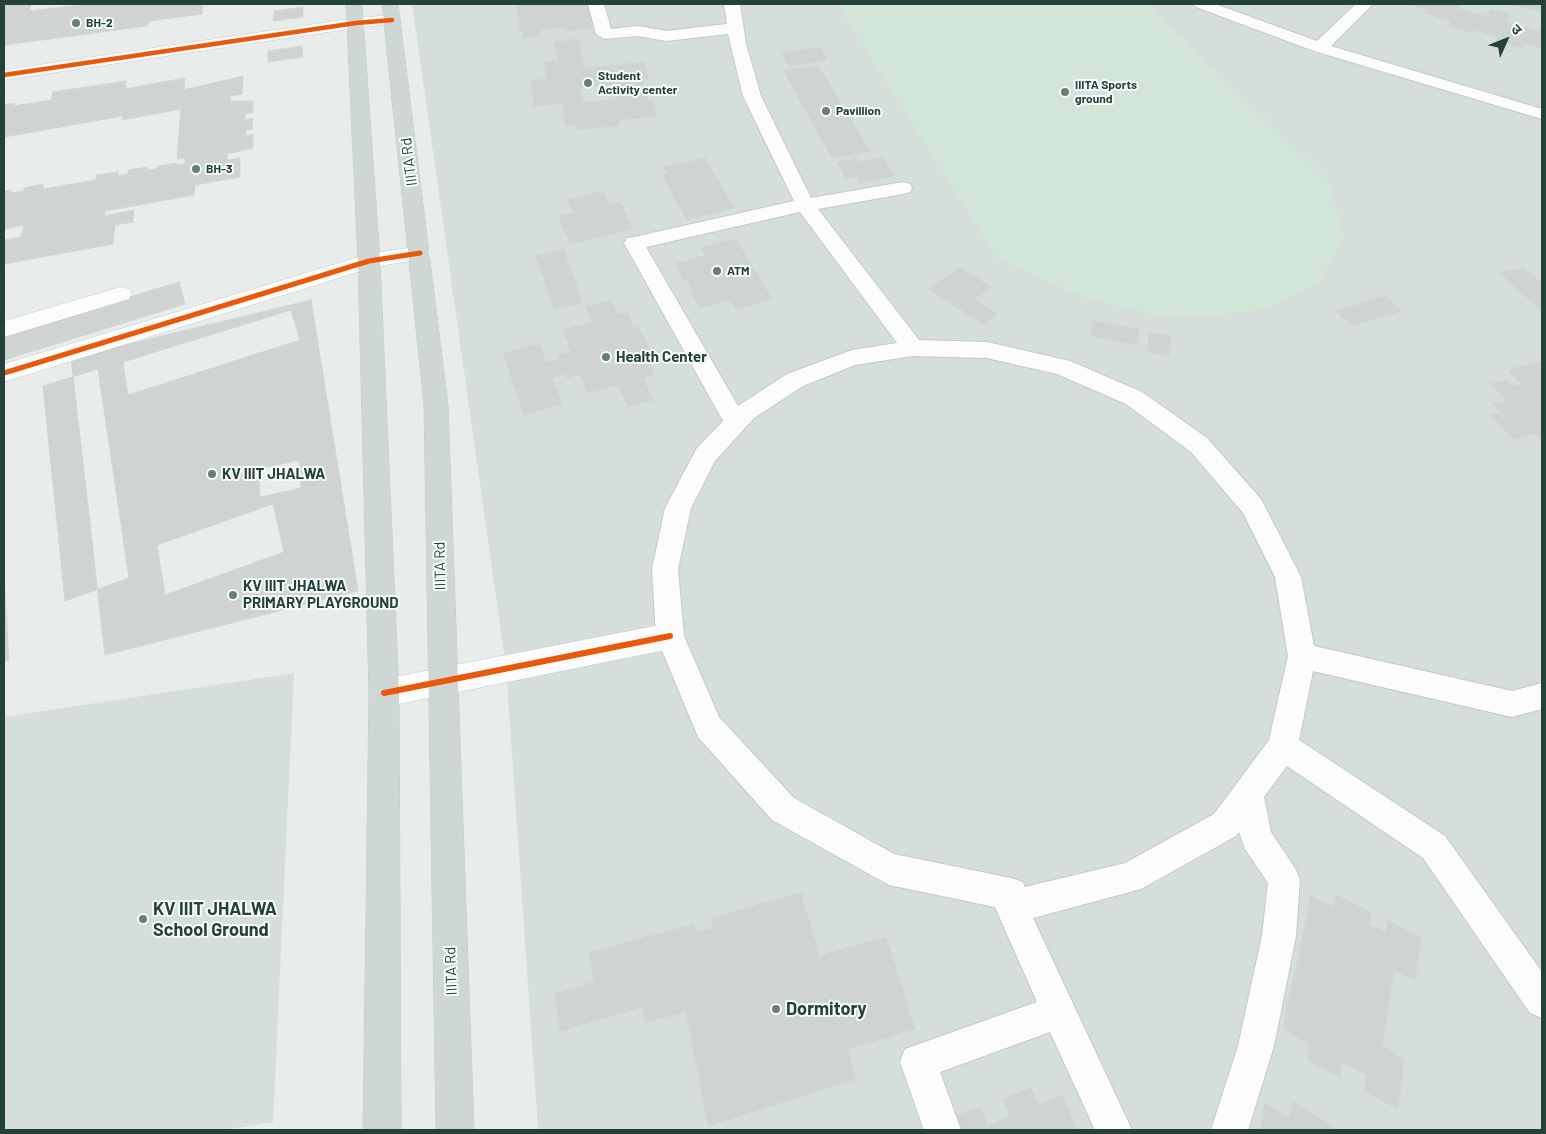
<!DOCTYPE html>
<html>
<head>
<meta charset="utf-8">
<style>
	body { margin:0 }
	#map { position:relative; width:1546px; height:1134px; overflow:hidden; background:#e8edeb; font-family:Barlow,"Noto Sans Devanagari",sans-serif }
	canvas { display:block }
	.frame { position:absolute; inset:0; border:5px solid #24423a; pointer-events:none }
	.north { position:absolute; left:1481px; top:15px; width:50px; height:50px; -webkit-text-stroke:4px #f7fbf9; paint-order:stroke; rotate:46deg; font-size:14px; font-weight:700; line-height:20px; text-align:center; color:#24423a }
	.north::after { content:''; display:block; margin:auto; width:18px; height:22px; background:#24423a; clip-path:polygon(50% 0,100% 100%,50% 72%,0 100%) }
</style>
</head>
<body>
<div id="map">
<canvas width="1546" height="1134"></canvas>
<div class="frame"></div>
<div class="north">उ</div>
</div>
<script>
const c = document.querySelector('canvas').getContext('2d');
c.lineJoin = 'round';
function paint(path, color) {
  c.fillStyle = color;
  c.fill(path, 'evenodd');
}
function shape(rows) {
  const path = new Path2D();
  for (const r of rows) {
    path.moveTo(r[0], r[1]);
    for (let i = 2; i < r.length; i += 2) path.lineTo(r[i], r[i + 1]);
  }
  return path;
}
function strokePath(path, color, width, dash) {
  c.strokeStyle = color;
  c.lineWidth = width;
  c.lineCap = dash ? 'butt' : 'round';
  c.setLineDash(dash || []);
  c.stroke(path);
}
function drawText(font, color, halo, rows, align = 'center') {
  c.font = font + ' Barlow,sans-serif';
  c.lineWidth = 4;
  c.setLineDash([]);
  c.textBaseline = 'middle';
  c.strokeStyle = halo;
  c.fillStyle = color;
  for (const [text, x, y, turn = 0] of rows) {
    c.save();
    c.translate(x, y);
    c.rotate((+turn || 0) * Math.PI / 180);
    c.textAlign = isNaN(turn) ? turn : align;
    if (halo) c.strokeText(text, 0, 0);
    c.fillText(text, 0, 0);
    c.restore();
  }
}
const built = shape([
	[412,4,1542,4,1542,1130,538,1130,506,667],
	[294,673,273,1122,223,1130,4,1130,4,717]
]);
const green = shape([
	[837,4,1148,4,1328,180,1344,237,1318,283,1262,310,1170,318,1086,298,997,258]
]);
const building = shape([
	[4,4,31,4,29,11,90,4,208,4,203,5,202,14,149,21,147,26,4,45,4,4],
	[517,4,588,4,592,28,565,31,565,27,540,29,541,36,523,38,523,31,520,31,517,4],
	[1409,4,1461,4,1457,8,1486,17,1491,9,1510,14,1506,22,1539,32,1542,25,1542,48,1525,43,1523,48,1496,40,1497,37,1474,30,1473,33,1448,26,1451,21,1424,13,1427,9,1409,4],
	[1511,4,1542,4,1542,12,1511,4],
	[303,7,303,17,273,21,274,11,303,7],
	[579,39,584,68,644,62,648,78,643,79,648,101,653,101,657,116,618,120,619,125,578,130,577,125,566,126,562,103,534,106,531,81,547,79,544,62,558,61,555,42,579,39],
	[613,85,616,99,582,103,580,88,613,85],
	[302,46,303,57,268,62,268,51,302,46],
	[819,47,827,60,789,66,782,53,819,47],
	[818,66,870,151,832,158,784,71,818,66],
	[243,76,242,94,230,96,230,101,253,101,253,112,245,114,245,120,253,118,252,129,246,130,246,136,253,134,253,148,227,154,227,160,240,158,240,177,195,185,194,195,105,211,104,216,134,210,133,222,115,225,113,244,4,264,5,240,21,237,24,225,4,229,4,191,11,190,11,193,23,191,24,188,43,184,43,189,96,180,96,175,118,172,118,176,128,174,128,170,147,167,147,170,157,169,157,166,177,163,176,165,185,164,185,158,177,159,181,109,122,120,123,116,4,137,4,105,15,103,14,106,51,100,53,92,126,81,125,89,185,78,184,90,243,76],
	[705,158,734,208,687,220,663,175,668,174,664,167,705,158],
	[857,158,859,162,883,158,895,176,861,183,856,176,846,178,837,162,857,158],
	[603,191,609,205,620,202,632,229,570,244,559,216,573,213,567,200,603,191],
	[736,239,772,299,736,309,731,300,699,308,690,290,693,289,687,279,684,280,675,264,706,255,701,248,736,239],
	[563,249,583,303,554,309,536,256,563,249],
	[960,267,991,287,974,299,997,314,984,325,929,289,960,267],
	[1524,268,1542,284,1542,311,1500,273,1524,268],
	[179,282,185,304,4,360,4,335,179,282],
	[1385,296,1401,311,1352,326,1336,311,1385,296],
	[311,300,358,591,105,655,71,358,311,300],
	[611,300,618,315,627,313,634,328,639,327,656,362,650,364,655,374,643,378,653,400,628,407,618,385,588,393,580,374,567,378,565,374,552,378,562,404,524,415,503,354,539,344,546,363,559,360,558,355,571,352,563,330,592,322,586,307,611,300],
	[291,310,300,340,128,395,123,362,291,310],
	[1093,321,1138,329,1137,345,1091,336,1093,321],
	[1149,332,1170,336,1169,356,1148,352,1149,332],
	[1542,361,1542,442,1534,434,1513,439,1491,415,1502,413,1493,404,1507,401,1491,384,1507,380,1514,387,1522,385,1508,370,1542,361],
	[98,369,129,578,65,601,43,386,98,369],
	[299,460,301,488,260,497,259,469,299,460],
	[273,504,284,552,165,595,157,545,273,504],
	[4,577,9,660,4,661,4,577],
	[801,893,819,956,886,937,915,1029,848,1049,856,1079,708,1126,686,1011,645,1023,642,1007,560,1031,555,994,594,982,589,953,694,924,696,932,713,928,711,918,801,893],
	[1336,895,1371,913,1370,925,1386,933,1388,921,1421,938,1415,980,1394,970,1382,1046,1404,1059,1398,1109,1364,1091,1367,1075,1342,1062,1340,1077,1307,1060,1310,1044,1283,1029,1311,896,1333,907,1336,895],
	[1031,1088,1038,1105,1062,1095,1077,1130,957,1130,952,1117,981,1107,988,1126,1010,1117,1003,1099,1031,1088],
	[1293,1102,1332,1126,1331,1130,1260,1130,1265,1104,1290,1118,1293,1102]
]);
const service = shape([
	[588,4,604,4,611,29,638,26,666,31,727,24,724,4,740,4,746,44,761,96,811,198,903,182,910,184,912,188,910,192,903,194,818,209,919,340,987,342,1070,361,1142,392,1207,438,1261,499,1297,569,1301,577,1314,646,1512,691,1542,683,1542,709,1512,717,1313,671,1299,740,1445,836,1542,972,1542,1018,1530,1013,1423,858,1287,766,1264,797,1271,832,1295,868,1300,879,1296,936,1274,1046,1248,1130,1211,1130,1238,1046,1262,936,1268,883,1245,849,1239,832,1236,836,1141,889,1033,918,1132,1130,1095,1130,1050,1032,940,1072,961,1130,924,1130,900,1062,905,1049,1037,1002,995,907,889,885,772,820,698,737,656,636,652,569,665,508,697,448,723,421,624,243,627,238,634,237,794,201,743,96,728,34,666,41,638,36,604,39,596,34,588,4],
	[800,212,897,343,852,350,787,374,738,406,646,247,800,212],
	[913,356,987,358,1057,374,1126,404,1191,452,1243,513,1275,577,1288,656,1269,740,1214,814,1125,863,1025,887,1023,882,1011,878,894,854,794,798,719,717,684,636,678,569,691,508,715,461,754,418,803,386,855,365,913,356],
	[1193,4,1215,4,1317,41,1356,4,1373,4,1331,46,1542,109,1542,119,1314,51,1196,7,1193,4]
]);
const minor = shape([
	[356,18,362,19,364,23,362,27,4,80,4,70,356,18],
	[369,254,377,256,380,261,377,266,4,382,4,364,369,254],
	[121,287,129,289,132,294,129,299,4,337,4,321,121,287],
	[670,623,680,627,684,636,680,645,670,649,384,707,373,703,369,693,373,683,384,679,670,623]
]);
const tertiary = shape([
	[392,15,398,17,400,20,398,23,356,28,350,27,348,23,350,19,356,18,392,15],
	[420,246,427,248,431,253,427,258,369,268,361,266,358,261,361,256,369,254,420,246]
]);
const primary = shape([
	[346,4,362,4,380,261,399,693,401,1130,363,1130,369,693,358,261,346,4],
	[382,4,398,4,448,405,474,1130,436,1130,424,405,382,4]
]);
const cyclewayFar2 = shape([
	[4,75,356,23,392,20]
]);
const cyclewayFar1 = shape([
	[4,373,369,261,420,253]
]);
const cycleway = shape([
	[384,693,670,636]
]);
const markers = [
	[76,23,5,"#697e78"],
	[588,83,5,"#697e78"],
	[1065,92,5,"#697e78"],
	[826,111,5,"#697e78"],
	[196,169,5,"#697e78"],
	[717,271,5,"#697e78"],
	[606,357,5,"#697e78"],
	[212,474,5,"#697e78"],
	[233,595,5,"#697e78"],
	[143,919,5,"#697e78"],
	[776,1009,5,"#697e78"]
];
const farPoinames = [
	["BH-2",86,23],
	["Student",598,76],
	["Activity center",598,90],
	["IIITA Sports",1075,85],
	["ground",1075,99],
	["Pavillion",836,111],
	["BH-3",206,169],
	["ATM",727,271]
];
const streetNames = [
	["IIITA Rd",409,162,-97],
	["IIITA Rd",440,566,-91],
	["IIITA Rd",451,971,-92]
];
const poiNames = [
	["Health Center",616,357],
	["KV IIIT JHALWA",222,474],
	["KV IIIT JHALWA",243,586],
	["PRIMARY PLAYGROUND",243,603]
];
const nearPoinames = [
	["KV IIIT JHALWA",153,909],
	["School Ground",153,930],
	["Dormitory",786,1009]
];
paint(built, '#d6dedb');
paint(green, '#d1e6d8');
paint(building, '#cfd4d2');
strokePath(building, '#d1d6d4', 1);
strokePath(service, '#c5cac8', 2);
strokePath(minor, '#c5cac8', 1);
strokePath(tertiary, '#c5cac8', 1);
strokePath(primary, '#c3ccc9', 1);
paint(service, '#fcfcfc');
paint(minor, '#fcfcfc');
paint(tertiary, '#fcfcfc');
paint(primary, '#cfd7d5');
strokePath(cyclewayFar2, '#e8590c', 4.5);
strokePath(cyclewayFar1, '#e8590c', 5);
strokePath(cycleway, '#e8590c', 6);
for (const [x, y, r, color] of markers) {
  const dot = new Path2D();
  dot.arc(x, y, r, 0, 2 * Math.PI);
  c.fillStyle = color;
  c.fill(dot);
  strokePath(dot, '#f7fbf9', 2);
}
drawText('bold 12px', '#24423a', '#f7fbf9', farPoinames, 'left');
drawText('15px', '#24423a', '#f7fbf9', streetNames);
drawText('bold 15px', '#24423a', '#f7fbf9', poiNames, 'left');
drawText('bold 18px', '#24423a', '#f7fbf9', nearPoinames, 'left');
</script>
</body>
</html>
